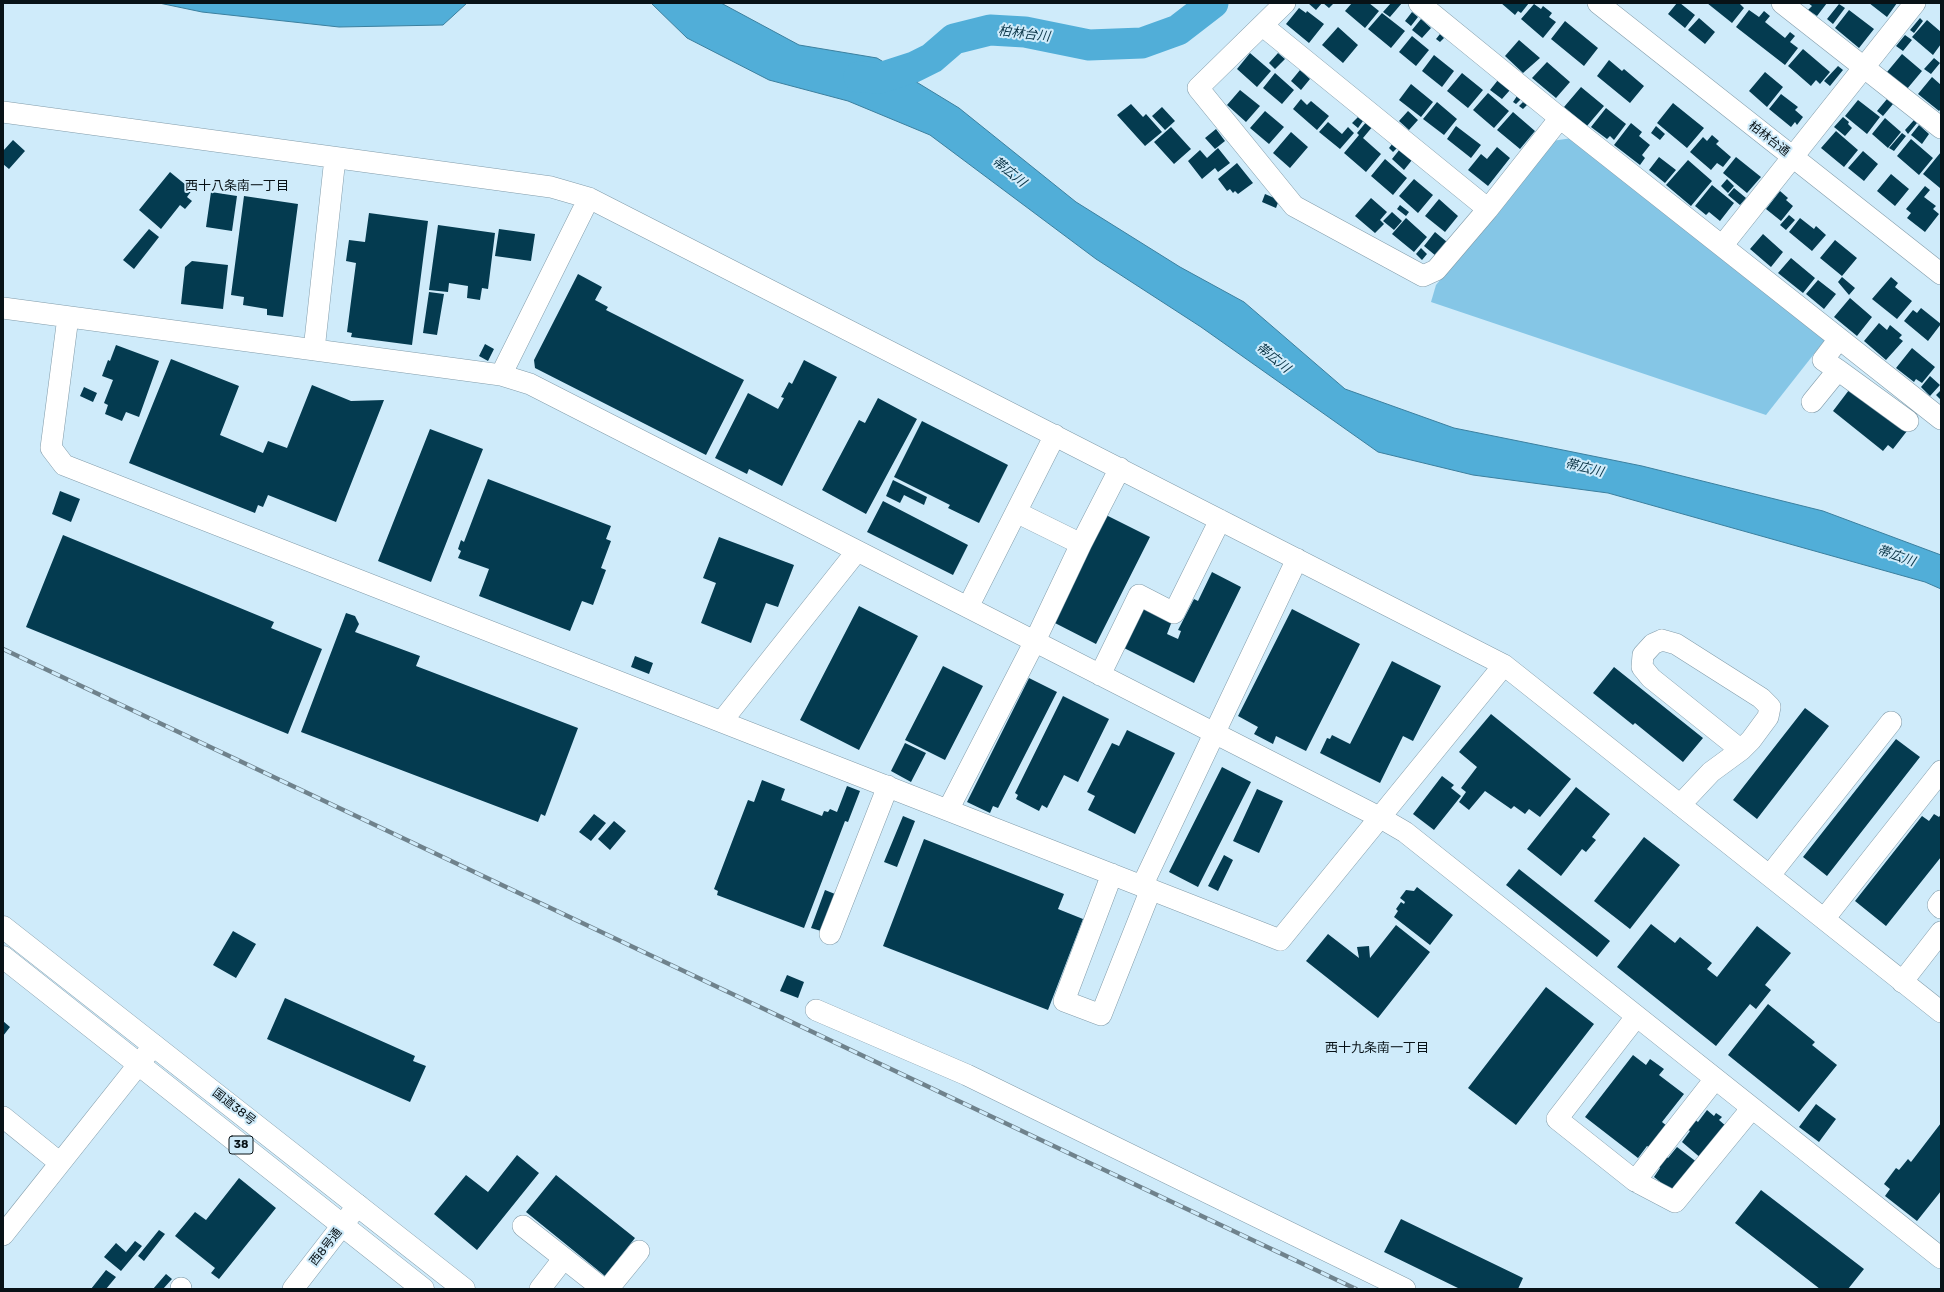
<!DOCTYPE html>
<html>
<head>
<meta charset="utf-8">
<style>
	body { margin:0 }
	#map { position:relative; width:1944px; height:1292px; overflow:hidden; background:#cfebfa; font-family:Rubik,sans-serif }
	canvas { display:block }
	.frame { position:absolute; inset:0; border:4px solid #081217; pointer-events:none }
</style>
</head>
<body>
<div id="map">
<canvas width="1944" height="1292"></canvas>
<div class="frame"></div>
</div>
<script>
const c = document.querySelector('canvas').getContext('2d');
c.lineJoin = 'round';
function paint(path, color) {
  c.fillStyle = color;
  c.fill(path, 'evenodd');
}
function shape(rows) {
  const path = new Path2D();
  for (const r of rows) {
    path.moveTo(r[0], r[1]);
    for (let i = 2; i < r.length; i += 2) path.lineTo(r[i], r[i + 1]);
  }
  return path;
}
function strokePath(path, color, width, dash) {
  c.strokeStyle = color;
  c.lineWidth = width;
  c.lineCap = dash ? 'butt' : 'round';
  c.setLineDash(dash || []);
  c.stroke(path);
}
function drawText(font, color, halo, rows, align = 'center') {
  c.font = font + ' Rubik,"Noto Sans JP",sans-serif';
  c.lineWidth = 4;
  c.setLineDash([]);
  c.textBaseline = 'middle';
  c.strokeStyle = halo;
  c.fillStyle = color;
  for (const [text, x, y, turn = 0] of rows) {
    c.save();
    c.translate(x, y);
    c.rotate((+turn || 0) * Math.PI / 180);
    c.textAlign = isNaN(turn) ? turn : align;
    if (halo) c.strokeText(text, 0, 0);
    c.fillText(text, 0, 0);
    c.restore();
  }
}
const green = shape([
	[1572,138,1825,340,1766,415,1431,302,1436,285,1552,141]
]);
const water = shape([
	[159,3,467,3,443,25,339,27,202,12,159,3],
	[651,3,721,3,799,45,877,58,959,108,1076,202,1180,267,1244,302,1345,389,1454,428,1642,466,1823,511,1941,555,1941,589,1925,582,1608,493,1473,475,1378,452,1201,327,1096,259,930,135,848,101,769,80,687,38,651,3]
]);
const river = shape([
	[859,77,880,78,914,67,932,58,954,39,990,30,1025,32,1089,45,1142,43,1178,30,1213,3]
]);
const building = shape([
	[1308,3,1322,3,1316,10],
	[1323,3,1331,3,1333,4,1329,8],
	[1352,3,1369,3,1379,11,1365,28,1345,11],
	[1391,3,1402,3,1390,17,1383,12],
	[1501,3,1529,3,1521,13,1518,11,1515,15],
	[1677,3,1680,3,1695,15,1685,28,1668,14],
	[1707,3,1739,3,1744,8,1732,23],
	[1808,3,1827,3,1817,16,1808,10,1812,6],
	[1869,3,1897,3,1887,17],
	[1534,4,1541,9,1543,6,1552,13,1549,17,1556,22,1543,38,1521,19],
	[1839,4,1845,8,1833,24,1827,19],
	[1299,8,1306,13,1307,11,1324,24,1309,43,1286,24],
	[1749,10,1759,17,1764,11,1770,16,1765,22,1785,38,1790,32,1795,36,1790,42,1798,48,1785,65,1736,27],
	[1849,10,1874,29,1859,48,1835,28],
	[1412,12,1418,17,1411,26,1405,21],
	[1382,13,1405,31,1391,48,1368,29],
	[1699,18,1715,32,1705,44,1688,30],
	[1920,18,1923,21,1914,33,1910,30],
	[1421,19,1431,28,1422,38,1412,30],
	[1927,20,1941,32,1941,44,1933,55,1912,37],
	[1565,21,1598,48,1584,66,1551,39],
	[1338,27,1358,45,1343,63,1322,45],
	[1440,34,1444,38,1440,42,1436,39],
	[1905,35,1912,40,1903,51,1896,46],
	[1412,36,1429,50,1416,66,1399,52],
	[1519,40,1540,58,1523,73,1505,56],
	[1803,49,1830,72,1820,84,1816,80,1811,86,1788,66],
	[1250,53,1271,71,1257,87,1237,69],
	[1278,53,1285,59,1275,69,1269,63],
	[1902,54,1922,71,1907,89,1887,72],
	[1434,55,1454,71,1442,87,1422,71],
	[1934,58,1940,63,1931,74,1924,69],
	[1609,60,1622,71,1624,69,1644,86,1630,103,1597,76],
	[1547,62,1570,82,1556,98,1532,78],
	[1838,66,1843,70,1830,86,1824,81],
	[1300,70,1310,79,1301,90,1291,81],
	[1765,72,1783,87,1767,107,1749,91],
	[1275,73,1294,90,1282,104,1263,88],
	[1462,73,1483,90,1468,108,1447,91],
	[1932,77,1941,85,1941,109,1939,111,1918,94],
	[1498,80,1510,90,1502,99,1490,90],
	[1411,84,1433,102,1421,117,1399,100],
	[1581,87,1604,106,1587,126,1564,107],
	[1240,90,1260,106,1246,122,1227,105],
	[1488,93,1509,111,1494,128,1473,110],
	[1781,94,1798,107,1795,110,1803,117,1797,125,1795,122,1791,127,1769,109],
	[1517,96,1521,99,1516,104,1513,102],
	[1301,99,1307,105,1311,101,1329,116,1317,130,1293,109],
	[1887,99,1893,104,1883,116,1877,111],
	[1858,100,1880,117,1867,134,1845,116],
	[1437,102,1457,119,1444,135,1423,119],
	[1523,102,1527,105,1523,109,1519,106],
	[1673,103,1704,128,1687,148,1657,123],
	[1131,104,1143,117,1146,114,1162,132,1145,146,1117,115],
	[1162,107,1175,121,1165,130,1152,116],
	[1606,108,1626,124,1614,140,1610,136,1607,139,1591,127],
	[1265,111,1284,127,1269,144,1250,128],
	[1408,111,1418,120,1409,130,1399,121],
	[1513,112,1535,131,1520,149,1497,130],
	[1358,117,1363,121,1358,128,1352,123],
	[1843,117,1849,122,1848,124,1852,128,1845,136,1834,127],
	[1885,118,1901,132,1888,148,1872,134],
	[1914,120,1917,123,1908,134,1905,130],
	[1367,121,1373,126,1363,138,1381,154,1366,172,1344,153,1359,135,1357,133],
	[1328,122,1342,134,1348,127,1354,133,1340,149,1319,132],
	[1631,123,1642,132,1639,136,1650,145,1642,155,1645,158,1640,165,1614,145],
	[1919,125,1929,134,1922,144,1911,135],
	[1456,126,1481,145,1471,158,1447,139],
	[1656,126,1665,134,1660,140,1651,133],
	[1171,127,1191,149,1174,164,1154,142],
	[1216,129,1225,141,1215,149,1205,138],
	[1836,131,1858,150,1844,167,1821,148],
	[1291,132,1308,147,1290,168,1273,153],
	[1902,133,1906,136,1894,151,1889,148],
	[1712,135,1719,141,1716,144,1731,157,1723,167,1717,163,1711,170,1690,152,1703,137,1707,141],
	[1911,139,1933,158,1919,175,1897,156],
	[13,140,25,151,9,169,3,164,3,151],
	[1393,143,1398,147,1393,152,1389,148],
	[1497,147,1510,158,1488,186,1468,170,1481,154,1487,159],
	[1218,148,1230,163,1218,172,1215,168,1202,179,1188,161,1200,150,1207,158],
	[1400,149,1412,160,1404,170,1392,159],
	[1863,151,1878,164,1864,181,1848,168],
	[1941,152,1941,187,1940,188,1923,174],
	[1659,157,1676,170,1665,183,1649,170],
	[1736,157,1761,177,1747,193,1723,173],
	[1385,159,1407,178,1393,195,1371,176],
	[1688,160,1712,181,1691,206,1666,185],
	[1237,163,1253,183,1238,194,1235,191,1233,193,1230,189,1227,191,1218,179],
	[170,172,192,190,187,197,192,201,185,209,180,205,161,229,139,210],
	[1891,174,1909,189,1895,206,1877,191],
	[1414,179,1433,195,1418,213,1399,196],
	[1727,179,1734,186,1728,193,1721,186],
	[1712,185,1734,203,1720,221,1709,212,1706,215,1695,206],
	[1925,186,1930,190,1924,197,1936,206,1933,209,1939,214,1925,232,1907,218,1911,213,1906,209],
	[1734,188,1746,198,1740,205,1728,195],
	[1780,191,1788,198,1786,200,1793,206,1781,221,1766,209],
	[211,192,237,196,232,231,206,227],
	[1265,194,1279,200,1276,208,1262,202],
	[244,196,298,204,283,317,267,315,267,309,243,305,244,297,231,295],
	[1371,198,1387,212,1380,220,1384,224,1375,233,1355,216],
	[1439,199,1458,216,1445,232,1425,216],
	[1400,205,1409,212,1406,216,1397,209],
	[1392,212,1402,221,1394,230,1383,221],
	[369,213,428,221,412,345,351,337,352,333,347,332,356,263,346,261,349,240,365,242],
	[1789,215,1795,220,1786,230,1780,225],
	[1406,218,1427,237,1414,252,1392,234],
	[1800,218,1814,229,1816,226,1826,235,1812,251,1789,232],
	[438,225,495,233,488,289,482,288,480,300,467,298,468,286,449,283,448,292,429,290],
	[149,229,159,237,134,269,123,260],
	[499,229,535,234,531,261,495,256],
	[1435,232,1447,242,1436,256,1424,246],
	[1763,234,1783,252,1771,267,1750,249],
	[1835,240,1857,258,1842,276,1820,258],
	[1421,248,1427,254,1422,260,1416,254],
	[1791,258,1815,278,1803,293,1778,273],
	[192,261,228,265,223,309,181,304,185,267],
	[578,274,602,287,595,300,608,307,606,310,744,380,706,455,535,368,534,360],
	[1842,277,1855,288,1849,295,1838,282],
	[1891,277,1898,283,1895,287,1912,301,1897,319,1872,299],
	[1818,280,1836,294,1824,309,1806,294],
	[429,292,444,294,437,335,423,333],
	[1850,298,1872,317,1857,336,1834,317],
	[1921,308,1941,324,1928,341,1904,321,1913,310,1917,313],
	[1879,323,1887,330,1890,325,1902,335,1899,338,1903,341,1886,360,1864,341],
	[485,344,494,349,488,361,479,356],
	[116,345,159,361,139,417,126,412,122,421,105,414,108,405,104,403,113,380,102,376,108,360,110,361],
	[1912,348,1935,367,1922,383,1916,379,1914,382,1896,368],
	[171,359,239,386,220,435,263,453,268,441,287,448,312,385,351,401,384,400,336,522,268,495,263,507,258,505,255,513,129,463],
	[804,360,837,377,782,486,749,469,747,474,715,458,748,393,778,409,784,398,781,397,789,382,792,384],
	[1930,376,1940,385,1930,396,1921,387],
	[84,387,97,393,93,402,80,396],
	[1849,390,1907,431,1893,449,1888,445,1883,451,1833,411],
	[1941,390,1941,400,1936,395],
	[878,398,917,419,866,514,822,490,859,420,865,423],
	[922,421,1008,465,979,523,948,508,950,505,894,477],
	[430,429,483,449,431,582,378,561],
	[488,479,611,526,606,539,611,541,601,568,606,570,593,605,582,601,570,631,479,596,489,569,458,558,461,551,458,549,461,540,464,542],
	[893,480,927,497,924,505,904,495,900,503,886,496],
	[60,491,80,499,71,522,52,514],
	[883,501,968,545,953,575,867,532],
	[1106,515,1150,537,1096,644,1053,622],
	[63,535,274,622,271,628,322,649,288,734,26,627],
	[719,537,794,565,778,607,766,603,751,643,701,623,716,583,703,578],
	[1212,572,1241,587,1194,683,1120,646,1140,605,1172,621,1167,634,1178,639,1181,631,1178,630,1194,599,1198,601],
	[859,606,918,636,859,750,800,720],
	[1292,609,1360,644,1306,751,1276,736,1273,744,1254,734,1258,727,1238,716],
	[346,613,355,616,359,624,355,632,420,656,416,666,578,728,545,816,541,814,538,822,301,732],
	[635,656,653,663,649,674,631,667],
	[1392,661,1441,686,1413,741,1403,736,1380,783,1320,753,1327,738,1330,739,1332,735,1350,744],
	[943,666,983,686,945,760,905,740],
	[1614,667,1703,738,1683,762,1635,723,1633,725,1593,693],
	[1029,678,1057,692,998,808,993,806,990,813,967,802],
	[1063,696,1109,719,1078,782,1064,775,1047,808,1042,805,1039,811,1016,799,1018,795,1015,793],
	[1805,708,1829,726,1757,819,1733,800],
	[1491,714,1571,779,1540,817,1529,809,1525,814,1514,806,1511,809,1485,791,1469,810,1459,802,1466,792,1461,788,1477,767,1459,752],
	[1127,730,1175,753,1135,834,1088,810,1095,796,1087,792,1112,743,1119,746],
	[1896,739,1920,757,1827,876,1803,857],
	[905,743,926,753,911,782,891,771],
	[1222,767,1251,782,1198,887,1169,872],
	[1442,776,1454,785,1451,788,1461,796,1434,830,1413,814],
	[762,780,785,789,781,800,822,816,824,811,828,812,830,809,837,812,847,786,860,791,848,822,845,821,804,928,717,895,718,891,714,889,748,800,754,802],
	[1576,787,1610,814,1592,837,1596,840,1586,852,1582,849,1561,876,1527,849],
	[1257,789,1283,801,1259,853,1233,841],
	[594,814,606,823,591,841,579,832],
	[1934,814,1939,817,1941,814,1941,857,1886,926,1855,901,1922,816,1929,821],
	[903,816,915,821,897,867,884,862],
	[614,821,626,831,610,850,598,839],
	[1644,837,1680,865,1630,929,1594,901],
	[924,839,1064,894,1058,909,1083,919,1048,1010,883,946],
	[1224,855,1233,860,1218,891,1208,886],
	[1519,869,1610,941,1597,957,1506,885],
	[1417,887,1453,915,1430,945,1394,917,1398,911,1396,909,1401,902,1404,904,1405,902,1400,898,1406,890,1414,891],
	[825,890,835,894,821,931,811,928],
	[1651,924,1675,943,1680,937,1712,963,1707,969,1717,977,1757,926,1791,953,1765,985,1771,990,1756,1009,1750,1004,1716,1046,1617,967],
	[1396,925,1430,952,1378,1018,1306,961,1328,934,1359,958,1357,947,1369,946,1370,958],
	[233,931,256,944,236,978,213,965],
	[787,975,804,982,798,998,780,991],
	[1546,987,1594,1024,1516,1125,1468,1088],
	[285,998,415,1056,413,1061,426,1066,410,1102,267,1039],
	[1768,1004,1815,1042,1812,1045,1837,1065,1799,1112,1728,1055],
	[3,1021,10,1027,3,1036],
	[1633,1055,1646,1065,1650,1059,1664,1069,1659,1075,1684,1094,1662,1122,1667,1126,1650,1148,1647,1146,1638,1158,1585,1117],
	[1816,1104,1836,1119,1819,1142,1799,1127],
	[1707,1110,1714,1116,1716,1113,1722,1117,1719,1120,1727,1127,1702,1159,1682,1142,1690,1131,1687,1129,1694,1119,1698,1122],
	[1941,1123,1941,1191,1917,1221,1885,1196,1890,1189,1884,1184,1896,1168,1899,1170,1908,1159,1911,1162],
	[1677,1147,1698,1163,1674,1193,1654,1177,1660,1168,1658,1166,1665,1156,1668,1158],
	[517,1155,539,1173,477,1250,434,1214,466,1175,488,1192],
	[556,1175,635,1238,605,1276,526,1212],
	[239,1178,276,1208,219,1279,211,1273,215,1268,175,1236,195,1212,206,1220],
	[1761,1190,1864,1269,1848,1289,1820,1289,1735,1223],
	[1401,1219,1523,1278,1518,1289,1460,1289,1384,1252],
	[159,1230,165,1234,144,1261,138,1256],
	[135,1241,142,1246,121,1271,104,1257,116,1243,126,1252],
	[106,1270,116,1277,106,1289,91,1289],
	[166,1274,172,1279,163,1289,153,1289]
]);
const minor = shape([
	[1285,3,1198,88,1294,206,1423,276,1436,270,1488,209,1560,118],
	[1419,3,1560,118,1941,419],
	[1598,3,1941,274],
	[1782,3,1941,128],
	[1263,26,1488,209],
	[3,112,551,187,589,198,1504,665,1941,1012],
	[1722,246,1915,3],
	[3,308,501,375,530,384,1381,818,1405,832,1941,1258],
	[68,317,51,448,64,465,1280,940,1504,665],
	[314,350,335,158],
	[1838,370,1908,421],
	[501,375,589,198],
	[1812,402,1838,370,1823,360,1839,339],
	[1016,512,1081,544],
	[968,607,1055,435],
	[1662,640,1676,644,1761,698,1770,707,1768,717,1751,740,1741,750,1651,678,1642,667,1643,655,1653,644,1662,640],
	[1100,675,1139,595,1174,613,1220,520],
	[722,721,857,551],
	[1680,805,1711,772,1741,750],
	[948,810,1035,641,1081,544,1120,468],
	[1112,874,1064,1001,1101,1015,1151,889],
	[1770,875,1891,722],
	[1142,886,1297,559],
	[1941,901,1938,905,1941,908],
	[1824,919,1941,771],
	[830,934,888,786],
	[1902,982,1941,932],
	[816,1010,967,1075,1405,1289],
	[1636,1017,1557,1119,1635,1181,1675,1202,1752,1108],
	[3,1117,60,1163],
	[1635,1181,1715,1079],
	[523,1226,603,1289],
	[3,1235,154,1045],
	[181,1288,181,1289],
	[293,1289,358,1205],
	[540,1289,564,1258],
	[608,1289,639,1251]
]);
const highway = shape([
	[3,927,464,1289],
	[3,957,423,1289]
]);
const rail = shape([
	[3,649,1356,1289]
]);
const shields = [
	[241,1145,24]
];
const shieldNames = [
	["38",241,1145]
];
const streetNames = [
	["柏林台通",1769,139,38],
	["国道38号",234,1107,38],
	["西8号通",326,1247,-52]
];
const waterNames = [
	["柏林台川",1024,34,7],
	["帯広川",1009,172,39],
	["帯広川",1273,358,39],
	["帯広川",1584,468,14],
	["帯広川",1896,556,19]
];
const neighbourhoodNames = [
	["西十八条南一丁目",237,186],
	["西十九条南一丁目",1377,1048]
];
paint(green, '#85c6e6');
paint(water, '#51aed8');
strokePath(water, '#3b7f9e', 1);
strokePath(river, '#51aed8', 31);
paint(building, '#043b50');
strokePath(minor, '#829caa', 22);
strokePath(highway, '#829caa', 23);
strokePath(minor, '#fff', 21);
strokePath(highway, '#fff', 22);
strokePath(rail, '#6f828c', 4.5);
strokePath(rail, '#cfebfa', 3, [9]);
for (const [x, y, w] of shields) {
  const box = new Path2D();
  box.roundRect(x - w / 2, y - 9, w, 18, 3);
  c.fillStyle = '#cfebfa';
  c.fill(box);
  strokePath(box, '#081217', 1);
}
drawText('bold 11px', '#081217', null, shieldNames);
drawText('12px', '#081217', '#cfebfa', streetNames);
drawText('italic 13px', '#0b3547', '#cfebfa', waterNames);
drawText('13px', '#081217', '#cfebfa', neighbourhoodNames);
</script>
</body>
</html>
